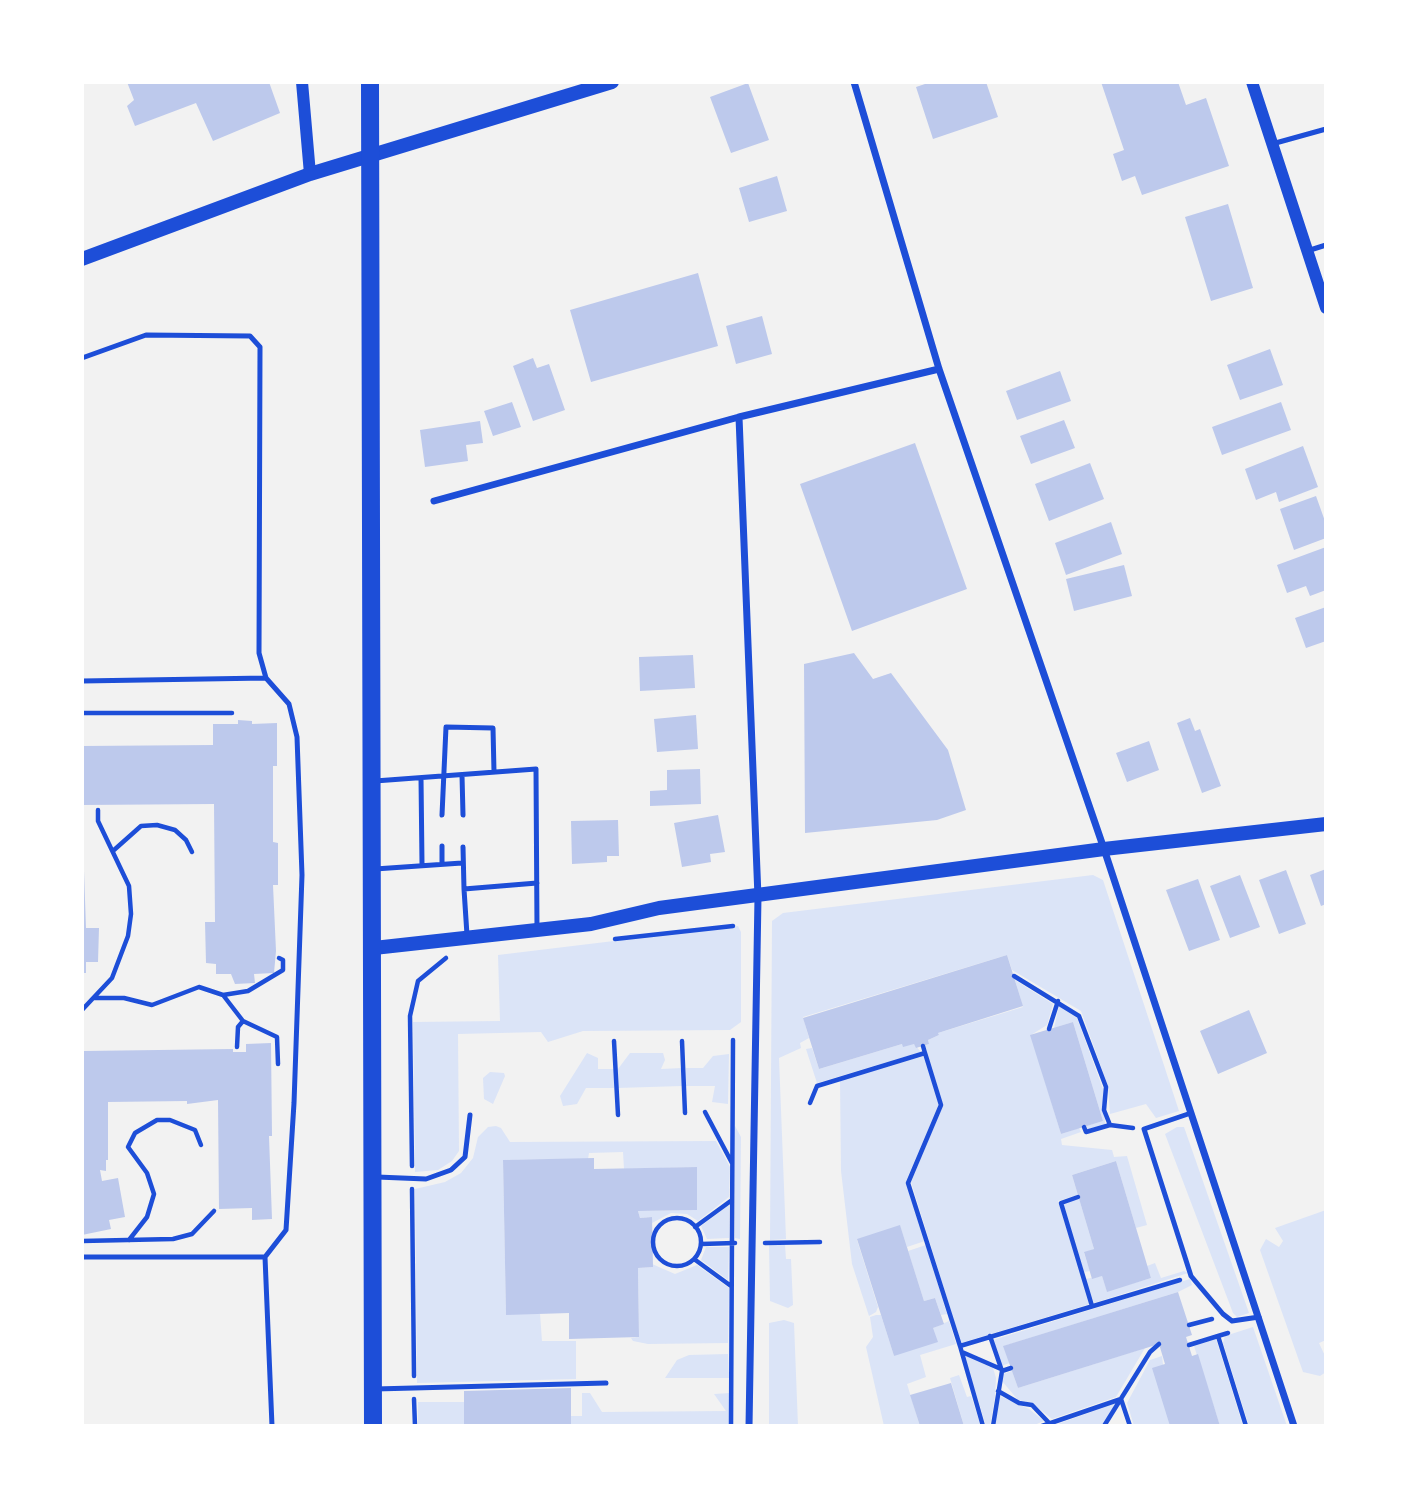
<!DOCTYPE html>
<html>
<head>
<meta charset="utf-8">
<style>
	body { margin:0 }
	#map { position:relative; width:1408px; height:1508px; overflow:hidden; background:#f2f2f2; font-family:Cabin,sans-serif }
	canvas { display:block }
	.frame { position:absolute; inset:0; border:84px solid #fff; pointer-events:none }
</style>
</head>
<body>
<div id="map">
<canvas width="1408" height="1508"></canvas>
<div class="frame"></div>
</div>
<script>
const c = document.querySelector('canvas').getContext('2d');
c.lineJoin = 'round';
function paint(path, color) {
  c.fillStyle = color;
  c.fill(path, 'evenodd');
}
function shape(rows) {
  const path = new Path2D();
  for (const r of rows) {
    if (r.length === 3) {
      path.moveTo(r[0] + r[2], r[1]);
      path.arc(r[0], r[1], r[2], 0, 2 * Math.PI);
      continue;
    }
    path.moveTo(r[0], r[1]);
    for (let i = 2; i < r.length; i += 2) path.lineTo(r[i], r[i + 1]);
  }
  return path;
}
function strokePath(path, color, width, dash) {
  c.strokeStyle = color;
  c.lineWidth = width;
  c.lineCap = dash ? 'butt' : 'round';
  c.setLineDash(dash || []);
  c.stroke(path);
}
const green = shape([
	[1093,875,1103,880,1179,1111,1156,1118,1146,1104,1110,1114,1108,1086,1081,1011,1012,970,1007,955,803,1017,809,1038,800,1043,801,1048,779,1058,786,1239,770,1240,772,921,783,913],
	[738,926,741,932,741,1022,730,1030,583,1031,548,1042,541,1032,458,1034,459,1151,452,1161,438,1170,415,1172,413,1022,500,1021,498,955],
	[1015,980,1053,1004,1047,1025,1031,1035,1061,1134,1079,1128,1081,1132,1061,1139,1062,1145,1112,1150,1114,1157,1127,1156,1147,1225,1136,1228,1116,1161,1072,1175,1078,1195,1058,1201,1090,1304,961,1343,911,1182,943,1105,925,1045,929,1044,928,1040,939,1035,938,1033,1023,1007],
	[1059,1006,1077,1018,1103,1089,1105,1124,1087,1130,1086,1126,1103,1121,1073,1022,1054,1028],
	[902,1044,914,1044,921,1052,817,1083,806,1049,812,1048,819,1069],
	[587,1053,598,1058,598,1069,614,1069,614,1088,586,1088,577,1104,563,1106,560,1096],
	[630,1053,663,1053,665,1060,661,1069,682,1068,682,1086,617,1088,618,1069],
	[729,1054,728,1104,712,1102,715,1086,686,1086,686,1068,703,1068,713,1056],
	[924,1056,939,1104,906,1181,925,1241,907,1247,900,1226,857,1240,878,1307,876,1312,869,1316,852,1264,841,1171,840,1080],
	[490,1072,504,1073,505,1076,493,1104,484,1099,483,1078],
	[496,1126,501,1128,510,1142,716,1141,730,1167,729,1197,698,1221,687,1214,671,1213,652,1223,652,1217,640,1218,638,1211,697,1210,697,1167,624,1169,623,1152,589,1153,588,1159,503,1160,506,1314,540,1314,542,1341,576,1341,576,1379,417,1383,415,1189,445,1182,461,1173,473,1158,478,1137,488,1127],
	[735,1126,741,1137,740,1239,735,1238],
	[1177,1127,1184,1127,1249,1313,1237,1317,1233,1313,1165,1134],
	[1079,1198,1094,1249,1084,1253,1090,1271,1084,1272,1062,1203],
	[729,1205,729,1238,707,1239,701,1226],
	[1326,1210,1326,1340,1319,1343,1326,1358,1326,1372,1320,1376,1303,1372,1260,1250,1266,1239,1279,1247,1283,1241,1275,1228],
	[769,1245,785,1245,786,1259,791,1259,793,1305,788,1308,770,1301],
	[926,1245,947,1314,941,1315,935,1298,924,1301,908,1251],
	[706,1247,729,1247,728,1280,701,1260],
	[1155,1263,1161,1278,1184,1271,1188,1273,1094,1303,1085,1279,1102,1276,1107,1291,1151,1278,1147,1266],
	[652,1264,675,1274,697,1265,729,1288,728,1343,648,1344,633,1341,631,1338,639,1337,638,1268,652,1267],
	[1190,1279,1192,1285,1178,1292,1004,1346,1010,1363,1001,1366,993,1340],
	[876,1315,881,1315,894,1356,933,1328,949,1321,956,1344,920,1355,926,1377,907,1384,920,1426,884,1426,866,1347,873,1337,870,1317],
	[784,1320,794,1323,798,1426,769,1426,769,1323],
	[1253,1327,1287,1426,1249,1426,1223,1343,1225,1336],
	[1216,1339,1243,1426,1220,1426,1194,1346],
	[1145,1348,1116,1397,1052,1419,1032,1403,1018,1400,1002,1381,1003,1374,1012,1371,1018,1388],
	[728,1354,729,1378,665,1378,677,1360,689,1355],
	[964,1355,993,1368,996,1378,995,1396,990,1426,986,1426],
	[1162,1356,1170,1426,1134,1426,1127,1403,1150,1360],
	[959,1375,967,1397,971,1396,981,1426,964,1426,950,1378],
	[582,1393,590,1393,602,1412,726,1411,714,1394,730,1393,729,1426,571,1426,571,1416,582,1416],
	[1000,1396,1029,1409,1044,1421,1032,1426,995,1426],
	[418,1402,464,1402,464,1426,418,1426],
	[1116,1403,1102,1426,1055,1425]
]);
const building = shape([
	[127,82,269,82,280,113,213,141,196,103,135,126,127,106,134,100],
	[931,82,986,82,998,117,933,139,916,87],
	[1101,82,1178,82,1186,105,1206,98,1229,166,1142,195,1135,176,1122,181,1113,154,1124,150],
	[748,83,769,140,731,153,710,97],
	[777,176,787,211,749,222,739,188],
	[1228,204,1253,288,1211,301,1185,217],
	[698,273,718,346,591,382,570,310],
	[762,316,772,354,736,364,726,326],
	[1270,349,1283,385,1240,400,1227,365],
	[533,358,537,368,549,364,565,410,533,421,513,366],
	[1060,371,1071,401,1017,420,1006,391],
	[512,402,521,427,493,436,484,411],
	[1281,402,1291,430,1222,455,1212,427],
	[1064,420,1075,448,1031,464,1020,436],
	[480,421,483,443,466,445,468,461,425,467,420,430],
	[915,443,967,589,852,631,800,484],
	[1303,446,1318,487,1279,502,1276,492,1256,500,1245,469],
	[1090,463,1104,499,1049,521,1035,484],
	[1316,496,1326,524,1326,538,1294,550,1280,509],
	[1111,522,1122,554,1066,575,1055,543],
	[1326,547,1326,590,1310,596,1306,586,1287,593,1277,565],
	[1124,565,1132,596,1074,611,1066,579],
	[1326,607,1326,641,1306,648,1295,618],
	[854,653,873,679,891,673,948,750,966,810,937,820,805,833,804,664],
	[693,655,695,688,640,691,639,657],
	[696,715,698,749,657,752,654,719],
	[1190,718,1195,731,1200,729,1221,786,1202,793,1177,723],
	[238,720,252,721,252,724,277,723,277,766,273,766,273,842,278,843,278,885,273,885,276,951,274,973,254,974,255,983,235,984,231,974,216,974,216,964,206,963,205,922,215,922,214,804,82,805,82,746,213,745,213,724,238,724],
	[1149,741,1159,770,1127,782,1116,753],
	[700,769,701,804,650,806,650,791,667,790,667,770],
	[82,814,86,928,99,928,98,962,86,962,86,973,82,973],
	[718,815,725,852,710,854,711,862,682,867,674,823],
	[618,820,619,856,607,856,607,862,572,864,571,821],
	[1326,869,1326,904,1321,906,1310,875],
	[1286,870,1306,924,1279,934,1259,880],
	[1240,875,1260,927,1230,938,1210,886],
	[1198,879,1220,940,1189,951,1166,890],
	[1007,955,1023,1006,938,1033,939,1035,928,1040,929,1044,916,1048,914,1044,903,1047,902,1044,819,1069,803,1018],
	[1249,1010,1267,1053,1218,1074,1200,1031],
	[1073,1022,1103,1121,1061,1134,1030,1035],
	[271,1043,272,1136,269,1136,272,1219,252,1220,252,1208,219,1209,218,1100,187,1104,187,1101,108,1102,108,1160,106,1160,106,1171,100,1170,102,1181,118,1178,125,1217,109,1220,111,1229,82,1235,84,1051,233,1049,233,1052,246,1052,246,1044],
	[594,1158,594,1169,697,1167,697,1210,638,1211,640,1218,652,1217,653,1267,638,1268,639,1337,569,1339,569,1313,506,1315,503,1160],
	[1116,1161,1151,1278,1107,1292,1102,1276,1092,1279,1084,1252,1094,1249,1072,1175],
	[900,1225,924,1301,935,1298,944,1324,933,1328,938,1342,894,1356,857,1239],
	[1178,1292,1192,1335,1186,1337,1192,1356,1198,1354,1220,1426,1170,1426,1152,1368,1165,1364,1159,1344,1018,1388,1003,1346],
	[951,1383,964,1426,920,1426,910,1395],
	[571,1388,571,1426,464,1426,464,1391]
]);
const path = shape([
	[82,713,232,713],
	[114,850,141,826,157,825,175,830,186,840,192,852],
	[615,939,733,926],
	[1014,976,1079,1016,1106,1087,1104,1110,1110,1125,1086,1132,1084,1127],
	[223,995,248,991,283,970,283,960,279,958],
	[94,998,124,998,152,1005,199,987,223,995,243,1021,277,1037,278,1064],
	[82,1010,112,978,128,936,131,914,129,886,98,821,98,810],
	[1049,1029,1058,1001],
	[614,1041,618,1115],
	[682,1041,685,1113],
	[923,1046,925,1053],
	[237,1047,238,1027,243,1021],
	[810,1103,817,1086,925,1053,941,1105,908,1183,960,1346,1180,1280],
	[705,1112,732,1163],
	[1110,1125,1133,1128],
	[412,1166,410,1016,418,981,446,958],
	[412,1189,414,1376],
	[1078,1197,1061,1203,1092,1306],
	[677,1242,24],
	[695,1227,732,1200],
	[129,1240,147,1217,154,1194,147,1173,128,1147,135,1133,157,1120,170,1120,195,1130,201,1145],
	[82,1241,173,1239,192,1234,214,1211],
	[765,1243,820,1242],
	[701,1244,735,1243],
	[694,1259,731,1286],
	[1189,1325,1212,1319],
	[1228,1333,1218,1336,1246,1426],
	[990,1336,1002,1371,993,1426],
	[1189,1345,1218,1336],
	[960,1346,983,1426],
	[962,1352,1001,1369],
	[1002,1371,1011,1368],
	[998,1391,1019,1403,1032,1405,1052,1426],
	[414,1399,415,1426],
	[731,1426,733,1040],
	[1042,1426,1121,1399,1130,1426],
	[1104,1426,1150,1352,1159,1344]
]);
const service = shape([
	[1272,144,1326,129],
	[1307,251,1326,245],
	[82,358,146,335,250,336,260,347,259,653,266,678],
	[82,681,266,678,289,704,297,737,302,875,294,1103,286,1230,265,1257,272,1426],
	[462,775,463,815],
	[421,778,422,864],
	[375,781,536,769,537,930],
	[442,815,446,727,493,728,494,772],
	[463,847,464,889],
	[442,863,442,846],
	[375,869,462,863],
	[467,935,464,889,537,883],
	[1191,1113,1144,1129,1191,1276,1223,1314,1232,1321,1259,1317],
	[377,1177,426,1179,451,1170,465,1157,470,1115],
	[82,1257,265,1257],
	[375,1389,606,1383]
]);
const minor = shape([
	[854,82,939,369,1104,849,1294,1426],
	[739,417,758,897,749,1426],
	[434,501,739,417,939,369]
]);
const tertiary = shape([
	[302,82,310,174],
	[1252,82,1326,308]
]);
const secondary = shape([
	[82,259,310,174,612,82],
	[374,948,591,924,659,908,1104,849,1326,824]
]);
const primary = shape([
	[370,82,373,1426]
]);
paint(green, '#dbe4f7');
paint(building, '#bdc9ec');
strokePath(path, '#1d4ed8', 4.5);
strokePath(service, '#1d4ed8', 5);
strokePath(minor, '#1d4ed8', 7);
strokePath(tertiary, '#1d4ed8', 12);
strokePath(secondary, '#1d4ed8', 14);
strokePath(primary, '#1d4ed8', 18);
</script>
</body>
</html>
